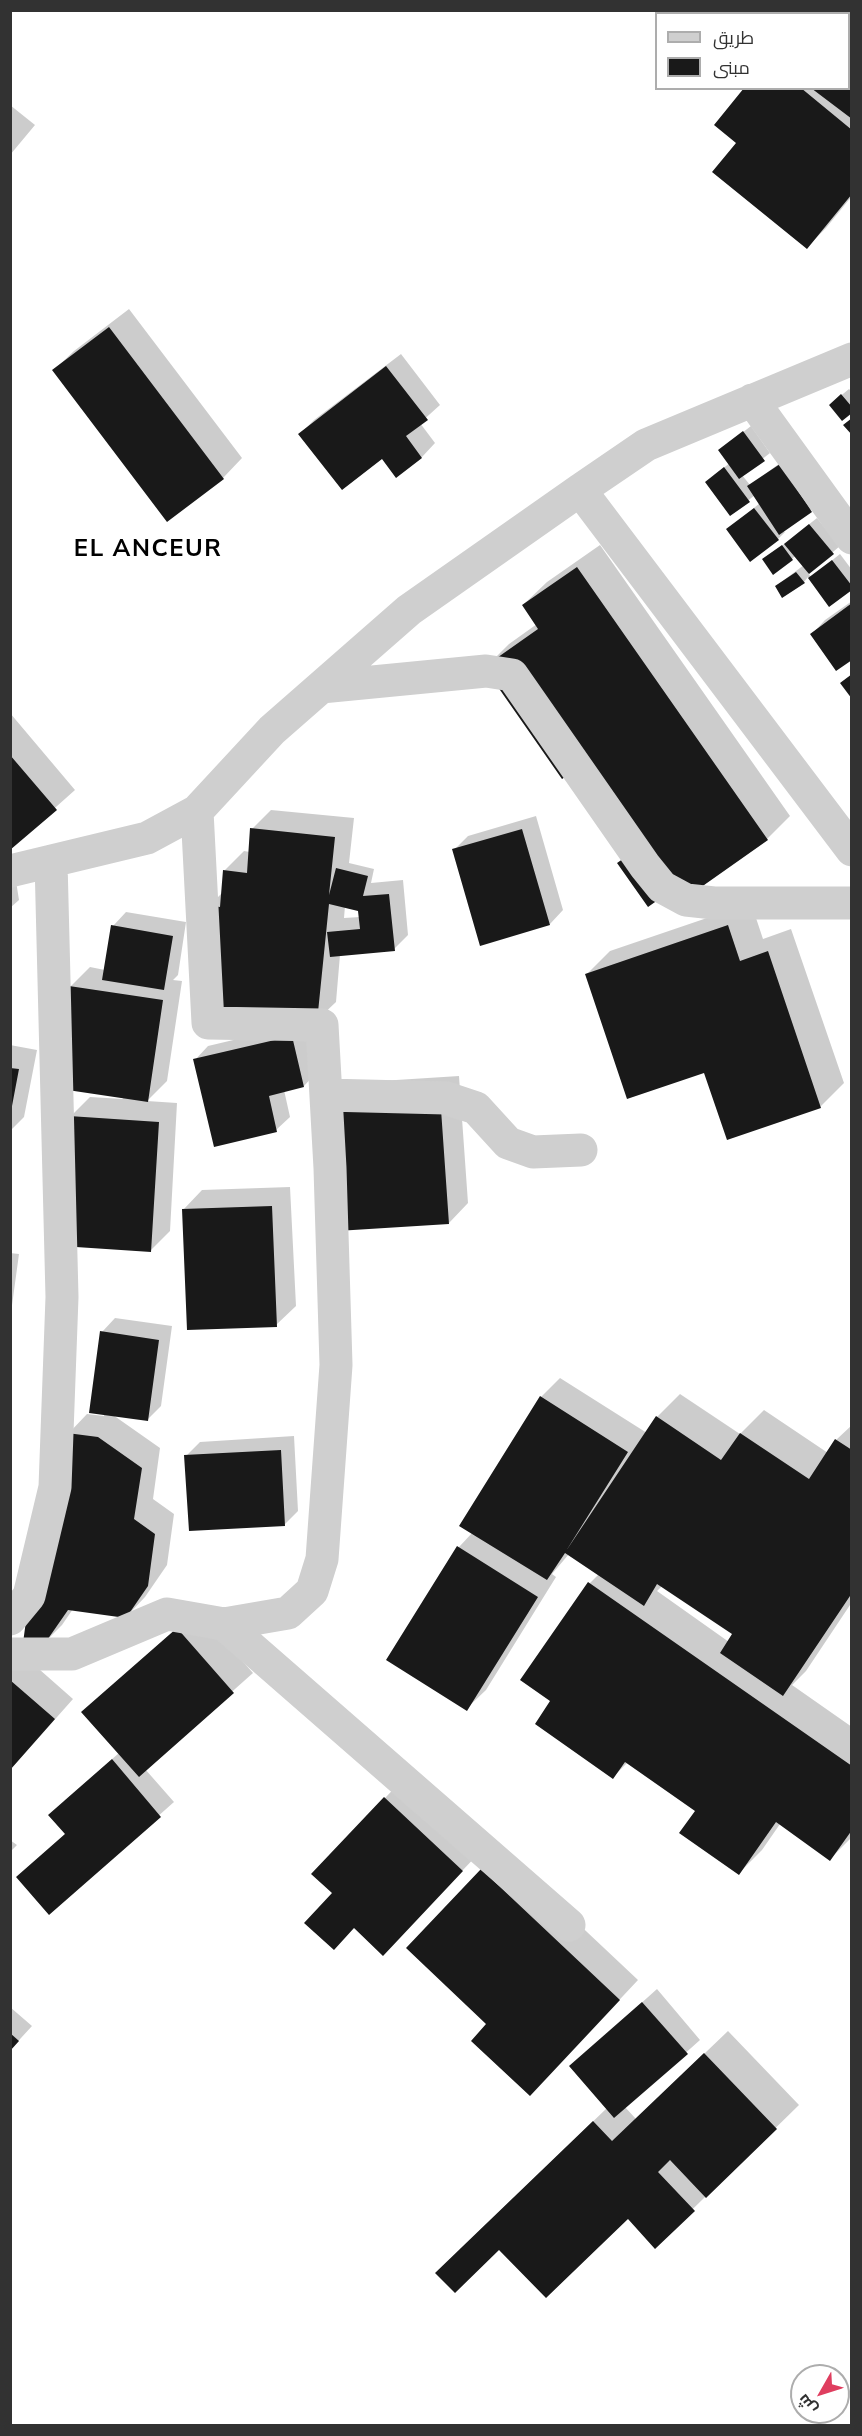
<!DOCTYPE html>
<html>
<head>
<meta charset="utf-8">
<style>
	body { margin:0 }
	#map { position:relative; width:862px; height:2436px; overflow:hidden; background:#fff; font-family:"Nunito Sans",Cairo,sans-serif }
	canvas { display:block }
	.frame { position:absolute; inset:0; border:12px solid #323232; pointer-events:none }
	.legend { position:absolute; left:655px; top:12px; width:195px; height:78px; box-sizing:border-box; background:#fff; border:2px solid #adadad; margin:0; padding:8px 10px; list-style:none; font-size:18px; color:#323232 }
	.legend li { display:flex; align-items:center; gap:12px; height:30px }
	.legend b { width:30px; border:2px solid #adadad }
	.north { position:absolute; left:790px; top:2364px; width:60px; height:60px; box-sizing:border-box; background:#fff; border:2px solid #adadad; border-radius:50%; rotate:231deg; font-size:16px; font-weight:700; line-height:24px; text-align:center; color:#323232 }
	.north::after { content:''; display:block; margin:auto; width:21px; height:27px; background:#df3e5f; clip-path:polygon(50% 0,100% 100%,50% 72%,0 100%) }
</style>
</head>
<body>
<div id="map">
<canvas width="862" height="2436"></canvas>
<div class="frame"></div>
<ul class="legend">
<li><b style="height:8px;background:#cfcfcf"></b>طريق</li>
<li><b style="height:16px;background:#191919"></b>مبنى</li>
</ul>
<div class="north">ش</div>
</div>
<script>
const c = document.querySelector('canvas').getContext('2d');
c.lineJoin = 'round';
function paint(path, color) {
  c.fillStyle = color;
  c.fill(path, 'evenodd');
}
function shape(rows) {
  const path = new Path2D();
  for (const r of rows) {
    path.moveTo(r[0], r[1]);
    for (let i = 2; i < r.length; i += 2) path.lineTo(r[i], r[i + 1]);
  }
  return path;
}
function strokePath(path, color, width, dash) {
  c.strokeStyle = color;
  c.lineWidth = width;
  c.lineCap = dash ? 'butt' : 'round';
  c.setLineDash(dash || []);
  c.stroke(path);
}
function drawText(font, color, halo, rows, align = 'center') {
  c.font = font + ' "Nunito Sans",sans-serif';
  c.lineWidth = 6;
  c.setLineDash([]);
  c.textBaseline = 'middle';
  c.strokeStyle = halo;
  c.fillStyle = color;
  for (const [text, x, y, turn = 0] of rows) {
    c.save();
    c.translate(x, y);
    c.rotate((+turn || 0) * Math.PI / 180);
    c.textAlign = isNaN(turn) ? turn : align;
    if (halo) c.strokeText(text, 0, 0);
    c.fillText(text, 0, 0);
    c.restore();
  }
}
const shadow = shape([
	[848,10,852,10,852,196,826,228,807,247,738,143,746,88,848,88,848,14,845,14],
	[10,105,35,125,10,155],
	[129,309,242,458,223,478,54,370,74,351],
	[401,354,440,405,420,423,435,443,422,457,396,476,382,457,300,434,314,420],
	[849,389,852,392,852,412,838,398],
	[751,426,770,453,742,475,750,485,787,458,818,504,783,531,785,532,778,539,728,529,760,503,755,495,731,514,714,475,730,463,720,450],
	[817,518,840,546,808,573,811,577,840,554,852,570,852,588,829,605,808,577,804,582,776,586,804,565,796,555,792,559,764,560],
	[600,545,790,816,767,839,635,847,486,667,509,644,537,624,523,605,547,582],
	[852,601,852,658,812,634,825,620],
	[10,713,75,790,10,848],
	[271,810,354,818,349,863,374,869,371,883,403,880,408,935,394,949,340,955,336,1002,316,1021,209,906,223,892,225,870,244,851,250,852,252,829],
	[345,906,360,910,360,917,344,918],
	[536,816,563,910,550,924,454,850,468,836],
	[10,881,16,881,19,900,10,908],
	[751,903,763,939,791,929,844,1083,820,1107,705,1071,587,974,610,951],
	[126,912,186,922,178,975,173,980,182,981,167,1081,147,1101,177,1103,170,1231,150,1251,71,1116,90,1097,123,1099,70,987,90,967,105,970,113,926],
	[305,1023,317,1072,304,1086,284,1090,290,1117,276,1130,195,1060,208,1046],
	[10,1045,37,1050,24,1117,10,1131],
	[459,1076,468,1203,449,1223,349,1083],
	[290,1187,296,1306,276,1325,183,1210,202,1190],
	[10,1253,19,1254,10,1320],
	[115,1318,172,1326,161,1406,147,1420,113,1415,160,1448,153,1499,174,1514,167,1565,145,1597,126,1617,73,1609,62,1625,43,1644,68,1434,87,1414,104,1416,102,1332],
	[560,1378,647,1433,657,1417,680,1394,740,1434,764,1410,828,1453,836,1440,852,1425,852,1602,806,1671,792,1685,852,1727,852,1837,830,1859,780,1824,762,1850,739,1873,697,1810,628,1762,613,1777,552,1701,522,1680,590,1583,599,1574,569,1554,552,1574,556,1577,486,1690,466,1709,388,1660,459,1547,473,1532,541,1397],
	[662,1586,735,1634,729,1642,657,1591],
	[294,1436,298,1511,284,1525,186,1456,200,1442],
	[197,1610,253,1673,145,1769,174,1802,49,1913,18,1877,66,1833,64,1801,119,1753,83,1712],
	[14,1647,73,1699,10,1770,10,1650],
	[404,1778,481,1851,402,1934,354,1927,334,1893,313,1874],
	[10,1840,17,1845,10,1852],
	[501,1851,638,1980,549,2075,489,2024,408,1948],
	[657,1989,700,2040,625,2107,636,2119,728,2031,799,2105,655,2246,628,2217,499,2248,460,2249,607,2108,571,2066],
	[10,2007,32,2026,10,2050]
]);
const building = shape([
	[848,17,852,19,852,119,811,88,848,88],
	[744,88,801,88,852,130,852,194,807,249,712,172,736,143,714,125],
	[109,327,224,479,167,522,52,370],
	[386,366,428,420,406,436,422,458,396,478,382,459,342,490,298,434],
	[841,394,852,407,852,413,842,421,829,405],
	[852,418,852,435,843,425],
	[743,431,765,461,739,479,718,450],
	[780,464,812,512,779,535,747,486],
	[724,467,750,502,730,516,705,482],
	[754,508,779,540,750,562,726,529],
	[809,524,834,554,809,574,784,544],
	[782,545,793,560,773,575,762,559],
	[832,560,852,586,852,590,829,607,808,578],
	[577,567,768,840,680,902,672,890,648,907,617,863,636,850,580,767,562,779,484,667,538,629,522,605],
	[796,572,805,583,782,598,775,586],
	[852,603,852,660,836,671,810,634],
	[852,674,852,699,840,683],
	[10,755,57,810,10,850],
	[250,828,335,837,329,895,336,868,368,876,363,896,389,894,395,951,330,957,327,932,360,929,358,911,329,904,317,1022,197,1010,207,905,220,907,223,870,247,873],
	[522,829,550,925,480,946,452,849],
	[111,925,173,936,164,990,102,980],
	[728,925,740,961,768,951,821,1108,727,1140,704,1073,627,1099,585,974],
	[69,986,163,1000,148,1102,54,1088],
	[292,1036,304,1087,269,1096,277,1132,214,1147,193,1059],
	[10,1068,19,1069,12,1106,10,1106],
	[440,1095,449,1224,337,1231,329,1102],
	[69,1116,159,1122,151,1252,61,1246],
	[272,1206,277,1327,187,1330,182,1209],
	[100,1331,159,1340,148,1421,89,1413],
	[540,1396,628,1452,566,1551,656,1416,721,1460,740,1433,809,1479,835,1439,852,1450,852,1593,783,1696,720,1653,732,1634,657,1584,644,1606,565,1553,547,1580,459,1526],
	[67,1433,98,1437,142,1468,134,1519,155,1534,148,1586,126,1618,68,1610,43,1646,23,1643,28,1606],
	[281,1450,285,1526,189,1531,184,1455],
	[457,1546,538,1597,467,1711,386,1660],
	[588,1582,852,1766,852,1830,830,1861,776,1822,739,1875,679,1833,695,1811,625,1762,613,1779,535,1724,550,1701,520,1680],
	[177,1628,234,1693,139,1777,81,1712],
	[10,1680,55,1719,10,1770],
	[112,1759,161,1817,49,1915,16,1877,65,1834,48,1815],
	[384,1797,463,1871,383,1956,354,1928,334,1950,304,1923,332,1893,311,1874],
	[481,1869,620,2000,530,2096,471,2041,486,2024,406,1948],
	[642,2002,688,2054,614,2118,569,2066],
	[10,2033,19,2041,10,2051],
	[704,2053,777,2129,706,2198,670,2160,658,2172,695,2211,655,2249,628,2219,546,2298,499,2250,455,2293,435,2273,593,2121,612,2141]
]);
const minor = shape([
	[752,400,852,538],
	[580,490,852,850],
	[321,687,486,671,512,675,645,866,662,887,686,900,714,903,852,903],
	[10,871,147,838,197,811,272,730,409,610,580,490,646,445,852,359],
	[326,1095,446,1098,476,1108,508,1143,533,1152,581,1150],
	[10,1619,29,1596,55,1487,62,1297,51,861],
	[224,1624,569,1925],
	[10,1654,72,1654,167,1614,224,1624,288,1613,312,1591,322,1559,336,1365,330,1168,322,1025,208,1023,197,811]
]);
const districtNames = [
	["EL ANCEUR",148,550]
];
paint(shadow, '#0003');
paint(building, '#191919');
strokePath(minor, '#cfcfcf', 33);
c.letterSpacing = '1.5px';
drawText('bold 24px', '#000', '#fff', districtNames);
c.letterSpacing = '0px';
</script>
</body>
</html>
